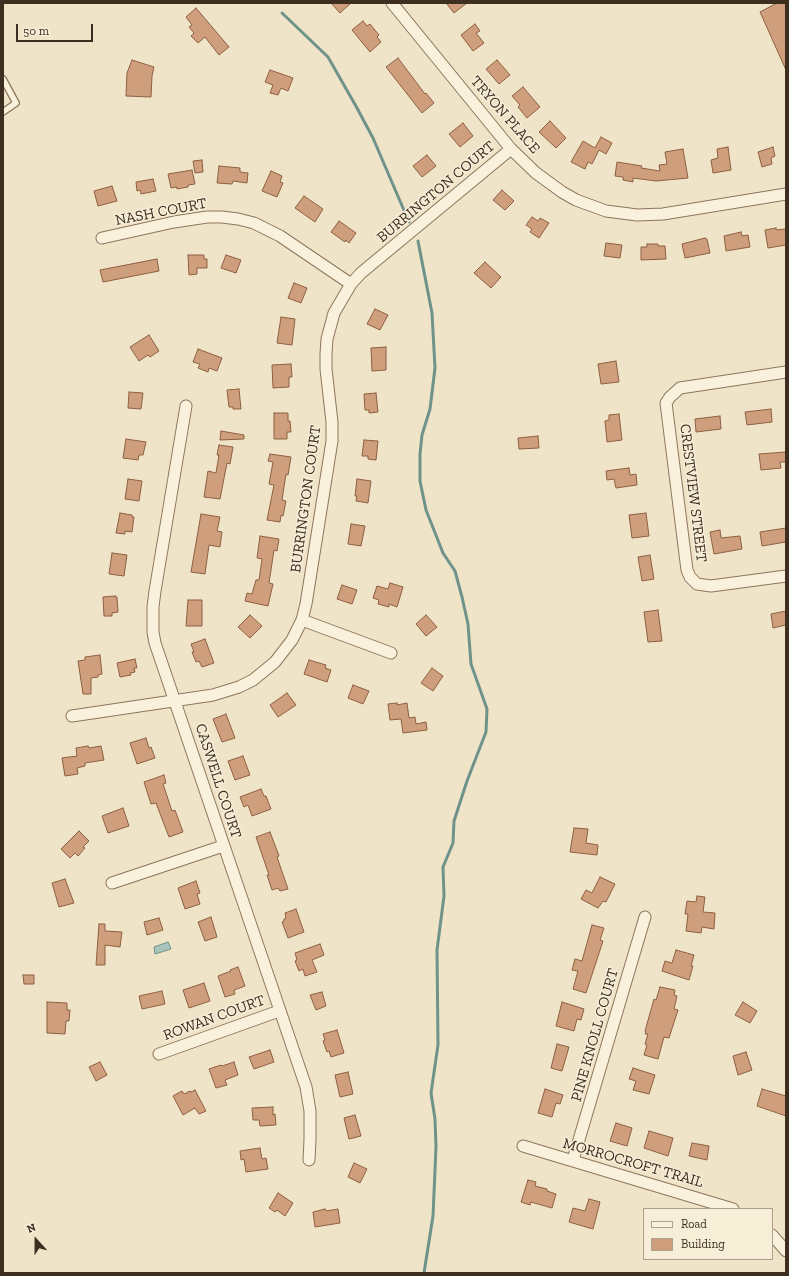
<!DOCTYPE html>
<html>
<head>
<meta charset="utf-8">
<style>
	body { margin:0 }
	#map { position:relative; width:789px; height:1276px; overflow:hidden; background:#f0e4c8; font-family:"Zilla Slab",serif }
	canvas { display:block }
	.frame { position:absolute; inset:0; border:4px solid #3d2e20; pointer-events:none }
	.legend { position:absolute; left:643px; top:1208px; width:130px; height:52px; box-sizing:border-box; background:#f7eed8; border:1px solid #ada18e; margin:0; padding:5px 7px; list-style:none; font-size:12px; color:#3d2e20 }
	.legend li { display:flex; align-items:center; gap:8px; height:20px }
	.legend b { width:20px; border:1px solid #ada18e }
	.north { position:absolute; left:16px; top:1220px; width:40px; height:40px; -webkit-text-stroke:3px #f7eed8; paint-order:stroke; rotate:339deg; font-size:11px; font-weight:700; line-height:16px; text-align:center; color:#3d2e20 }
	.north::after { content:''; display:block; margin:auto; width:14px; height:18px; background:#3d2e20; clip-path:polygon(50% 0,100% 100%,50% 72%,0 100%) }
	.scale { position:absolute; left:16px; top:24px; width:77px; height:18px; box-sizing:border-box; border:2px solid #3d2e20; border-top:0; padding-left:5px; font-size:12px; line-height:14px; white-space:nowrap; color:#3d2e20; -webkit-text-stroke:3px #f7eed8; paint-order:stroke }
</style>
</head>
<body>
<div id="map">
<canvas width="789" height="1276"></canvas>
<div class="frame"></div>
<ul class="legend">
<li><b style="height:5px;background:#faf1dc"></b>Road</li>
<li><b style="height:11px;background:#cf9f7d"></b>Building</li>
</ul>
<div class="north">N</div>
<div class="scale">50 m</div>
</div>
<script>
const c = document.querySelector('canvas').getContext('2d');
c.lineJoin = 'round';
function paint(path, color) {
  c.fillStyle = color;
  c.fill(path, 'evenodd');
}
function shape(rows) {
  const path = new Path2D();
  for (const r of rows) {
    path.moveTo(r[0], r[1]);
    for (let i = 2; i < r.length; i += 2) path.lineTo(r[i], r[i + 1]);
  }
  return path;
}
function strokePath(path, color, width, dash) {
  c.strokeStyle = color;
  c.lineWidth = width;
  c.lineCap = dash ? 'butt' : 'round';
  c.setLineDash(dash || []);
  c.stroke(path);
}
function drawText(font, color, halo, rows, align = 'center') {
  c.font = font + ' "Zilla Slab",serif';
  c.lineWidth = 3;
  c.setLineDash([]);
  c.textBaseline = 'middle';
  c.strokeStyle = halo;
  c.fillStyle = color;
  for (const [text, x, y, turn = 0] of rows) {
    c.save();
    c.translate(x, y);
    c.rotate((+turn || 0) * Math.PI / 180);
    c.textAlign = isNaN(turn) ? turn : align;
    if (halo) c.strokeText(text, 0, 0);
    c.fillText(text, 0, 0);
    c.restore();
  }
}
const water = shape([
	[168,942,169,944,171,949,155,954,154,947,168,942]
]);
const stream = shape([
	[282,13,328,57,357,108,373,138,409,222],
	[418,241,432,313,435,368,430,409,422,435,420,454,420,481,426,510,443,553,455,571,462,597,468,624,471,664,487,709,486,732,467,781,454,821,453,843,443,867,444,896,437,950,438,1045,431,1093,435,1119,436,1147,433,1216,424,1273]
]);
const building = shape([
	[331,3,351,3,340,13,331,3],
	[446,3,467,3,454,13,446,3],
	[777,3,786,3,786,70,760,12,777,3],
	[196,8,229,47,219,55,205,37,198,43,191,36,194,33,189,27,192,25,186,17,196,8],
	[363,21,367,26,370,24,379,35,377,37,381,42,370,52,352,30,363,21],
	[475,24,480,31,476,33,484,43,473,51,461,35,475,24],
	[398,58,425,94,426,93,434,103,422,113,386,67,398,58],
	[132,60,154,67,152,76,151,97,126,96,127,73,132,60],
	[497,60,510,75,499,84,486,69,497,60],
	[270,70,293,78,288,91,281,88,278,95,270,93,273,85,265,82,270,70],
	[523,87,540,107,527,118,518,107,520,105,512,96,523,87],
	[550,121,566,138,556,148,539,132,550,121],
	[463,123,473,136,460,147,449,134,463,123],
	[601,137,612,143,606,154,599,150,592,164,588,162,585,169,571,162,583,141,595,148,601,137],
	[728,147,731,170,713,173,711,160,718,158,717,149,728,147],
	[773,147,775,156,771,158,772,164,762,167,758,152,773,147],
	[683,149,688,178,656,181,633,178,633,182,623,180,623,177,615,176,617,162,642,166,641,168,660,171,659,165,667,164,665,152,683,149],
	[427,155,436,166,422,177,413,166,427,155],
	[202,160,203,172,195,173,193,161,202,160],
	[219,166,240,168,240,172,248,173,247,183,233,181,232,184,217,183,219,166],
	[192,170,195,184,188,185,188,187,177,189,177,187,171,188,168,174,192,170],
	[271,171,282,176,280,182,283,183,277,197,262,191,271,171],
	[153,179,156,191,141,194,140,190,137,191,136,182,153,179],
	[112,186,117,201,98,206,94,191,112,186],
	[502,190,514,201,505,210,493,200,502,190],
	[304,196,323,209,315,222,295,208,304,196],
	[532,217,538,221,540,218,549,223,539,238,530,232,532,229,526,225,532,217],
	[339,221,356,233,349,243,346,240,345,242,331,232,339,221],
	[776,228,776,230,786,229,786,245,768,248,765,230,776,228],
	[741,232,742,236,748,235,750,247,726,251,724,236,741,232],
	[705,238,706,239,707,239,710,253,685,258,682,244,705,238],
	[606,243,622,245,620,258,604,256,606,243],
	[647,244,658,244,658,246,665,246,666,259,641,260,641,247,647,247,647,244],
	[188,255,204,255,204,259,207,259,207,268,197,268,197,274,189,275,188,255],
	[226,255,241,260,236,273,221,268,226,255],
	[157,259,159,271,103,282,100,270,157,259],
	[485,262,501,277,491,288,474,273,485,262],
	[294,283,307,288,301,303,288,298,294,283],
	[375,309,388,315,380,330,367,324,375,309],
	[281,317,295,319,292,345,277,343,281,317],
	[149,335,159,351,150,357,148,355,139,361,130,347,149,335],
	[386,347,386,370,372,371,371,348,386,347],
	[198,349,222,358,217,371,209,368,208,372,198,368,200,364,193,362,198,349],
	[616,361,619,382,601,384,598,364,616,361],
	[291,364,292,377,289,377,289,387,273,388,272,365,291,364],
	[239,389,241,409,233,409,233,407,229,407,227,390,239,389],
	[129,392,143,393,141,409,128,408,129,392],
	[376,393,378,412,369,413,369,410,365,410,364,394,376,393],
	[771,409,772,422,747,425,745,412,771,409],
	[274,413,288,413,288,421,290,421,291,432,287,432,287,439,274,439,274,413],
	[619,414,622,440,607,442,605,421,609,420,609,415,619,414],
	[720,416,721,429,696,432,695,419,720,416],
	[221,431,244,435,244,439,220,440,221,431],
	[538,436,539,448,519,449,518,438,538,436],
	[126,439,146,442,143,455,139,455,138,460,123,458,126,439],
	[364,440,378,441,376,460,368,459,368,456,362,456,364,440],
	[219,445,233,447,230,464,227,463,220,499,204,497,208,471,216,473,219,455,217,455,219,445],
	[786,452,786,462,780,462,781,468,761,470,759,454,786,452],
	[270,454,291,457,288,475,286,474,282,500,286,501,283,516,281,515,280,522,267,520,274,485,269,484,273,462,268,461,270,454],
	[629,468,630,475,636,474,637,485,616,488,614,479,607,480,606,471,629,468],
	[128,479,142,481,139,501,125,499,128,479],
	[357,479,371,481,368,503,356,501,357,496,355,496,357,479],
	[120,513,132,515,132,517,134,517,132,532,125,531,125,534,116,533,120,513],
	[646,513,649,536,632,538,629,515,646,513],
	[201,514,220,517,217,531,222,532,220,547,209,545,205,574,191,572,201,514],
	[351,524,365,526,361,546,348,544,351,524],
	[786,528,786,542,762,546,760,532,786,528],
	[720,530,721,538,740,536,742,549,714,554,710,532,720,530],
	[260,536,279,539,277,551,274,550,269,583,273,584,268,606,245,601,247,593,252,594,256,580,259,580,262,559,257,558,260,536],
	[112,553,127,555,124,576,109,574,112,553],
	[650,555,654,579,642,581,638,557,650,555],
	[390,583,403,587,397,607,389,604,389,607,378,604,379,600,373,598,377,586,388,589,390,583],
	[342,585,357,590,352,604,337,599,342,585],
	[115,596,115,597,117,597,118,612,112,613,112,616,104,616,103,597,115,596],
	[188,600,202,600,202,626,186,626,188,600],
	[658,610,662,641,648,642,644,612,658,610],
	[786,611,786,625,773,628,771,614,786,611],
	[250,615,262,626,250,638,238,627,250,615],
	[426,615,437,627,426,636,416,624,426,615],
	[205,639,214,663,202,667,199,661,196,662,192,652,194,652,191,644,205,639],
	[100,655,102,674,98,675,98,677,91,678,91,694,83,694,78,661,85,660,85,657,100,655],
	[135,659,137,668,134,668,135,672,130,673,131,675,120,677,117,663,135,659],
	[309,660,326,665,325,668,331,670,327,682,304,674,309,660],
	[432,668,443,676,433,691,421,683,432,668],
	[353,685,369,691,363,704,348,698,353,685],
	[287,693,296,705,278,717,270,705,287,693],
	[397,703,397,705,407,703,409,718,415,717,416,724,426,722,427,730,403,733,401,719,390,720,388,704,397,703],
	[226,714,235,738,222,742,213,719,226,714],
	[146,738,149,748,151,747,155,758,137,764,130,743,146,738],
	[88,746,89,748,101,746,104,760,85,763,85,766,77,768,78,774,65,776,62,758,77,756,76,748,88,746],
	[243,756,250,775,235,780,228,761,243,756],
	[164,775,166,783,163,784,172,811,175,810,183,832,169,837,156,803,151,804,144,782,164,775],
	[261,789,264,796,266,796,271,809,252,816,248,805,244,807,240,797,261,789],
	[123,808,129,826,108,833,102,816,123,808],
	[574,828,588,829,586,843,598,845,597,855,570,852,574,828],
	[79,831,89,841,83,847,85,848,78,856,75,853,70,858,61,849,79,831],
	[270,832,279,856,277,857,288,889,280,891,278,888,272,890,267,875,269,875,256,837,270,832],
	[600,877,615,884,606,902,603,901,598,908,581,899,586,890,592,893,600,877],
	[65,879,74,903,59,907,52,883,65,879],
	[196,881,200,893,197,894,200,904,185,909,178,888,196,881],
	[697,896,705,897,703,912,715,913,714,929,702,927,701,933,686,931,688,914,685,914,687,901,696,902,697,896],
	[296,909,304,932,288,938,282,922,284,921,284,919,286,918,285,913,296,909],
	[211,917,217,937,205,941,198,922,211,917],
	[159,918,163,930,147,935,144,922,159,918],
	[99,924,105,924,105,931,122,932,120,947,105,945,105,965,96,965,99,924],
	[592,925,604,928,600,940,603,941,586,993,573,989,578,971,572,970,575,959,582,961,592,925],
	[320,944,324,955,312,960,317,972,305,976,303,969,299,971,295,961,297,960,295,953,320,944],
	[676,950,694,955,691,966,693,966,689,980,662,971,665,961,672,963,676,950],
	[238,967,245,986,234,990,235,994,225,997,218,976,231,971,230,970,238,967],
	[23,975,34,975,34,984,24,984,23,975],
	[204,983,210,1001,189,1008,183,990,204,983],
	[660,987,675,990,674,995,677,996,674,1009,678,1010,669,1038,664,1037,658,1059,644,1055,647,1045,645,1044,648,1034,645,1034,646,1032,645,1031,654,999,656,1000,660,987],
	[162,991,165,1004,142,1009,139,996,162,991],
	[322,992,326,1006,316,1010,310,995,322,992],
	[47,1002,67,1003,67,1010,70,1010,69,1021,66,1021,65,1034,47,1033,47,1002],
	[562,1002,584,1009,581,1020,577,1019,574,1031,556,1026,562,1002],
	[743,1002,757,1011,750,1023,735,1015,743,1002],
	[337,1030,344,1053,331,1057,329,1051,327,1052,323,1041,325,1040,323,1034,337,1030],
	[557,1044,569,1047,562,1071,551,1068,557,1044],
	[270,1050,274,1062,254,1069,249,1057,270,1050],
	[746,1052,752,1070,738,1075,733,1056,746,1052],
	[100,1062,107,1075,96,1081,89,1067,100,1062],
	[234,1062,238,1075,225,1080,227,1085,216,1088,209,1069,221,1065,222,1066,234,1062],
	[633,1068,655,1075,649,1094,633,1090,636,1081,629,1079,633,1068],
	[348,1072,353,1094,340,1097,335,1075,348,1072],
	[545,1089,563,1095,560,1104,556,1103,552,1117,538,1113,545,1089],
	[762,1089,786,1096,786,1116,757,1106,762,1089],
	[195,1090,206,1111,199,1114,195,1108,183,1115,173,1096,182,1091,184,1094,190,1091,191,1092,195,1090],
	[273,1107,273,1115,275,1114,276,1125,260,1126,259,1120,253,1120,252,1108,273,1107],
	[355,1115,361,1136,349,1139,344,1118,355,1115],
	[616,1123,632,1128,627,1146,610,1141,616,1123],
	[649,1131,673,1138,668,1156,644,1148,649,1131],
	[692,1143,709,1146,707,1160,689,1156,692,1143],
	[260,1148,262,1159,266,1158,268,1169,246,1172,244,1159,241,1160,240,1151,260,1148],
	[354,1163,367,1169,360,1183,348,1177,354,1163],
	[528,1180,536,1182,535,1186,547,1189,547,1191,556,1194,552,1208,531,1202,530,1205,521,1202,528,1180],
	[278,1193,293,1203,285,1216,277,1210,275,1212,269,1208,278,1193],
	[589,1199,600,1202,593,1229,569,1222,573,1208,585,1211,589,1199],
	[325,1209,326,1211,338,1209,340,1223,315,1227,313,1212,325,1209]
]);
const service = shape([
	[3,79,16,103,3,112]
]);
const minor = shape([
	[392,3,511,149,536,173,562,192,576,200,606,211,637,215,663,214,786,194],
	[102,238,174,222,207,217,222,217,238,219,254,223,280,236,351,284],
	[786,372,680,388,670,397,666,403,687,570,690,577,697,584,711,586,786,576],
	[186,406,155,591,153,607,153,632,155,643,306,1087,310,1111,310,1140,309,1160],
	[302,620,391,653],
	[72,716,213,695,239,687,253,680,275,662,292,640,302,620,306,604,332,441,332,422,326,369,326,354,327,339,334,313,351,284,361,273,511,149],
	[112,883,223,846],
	[159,1054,279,1011],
	[523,1146,733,1209],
	[573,1160,645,917],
	[772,1235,786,1251]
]);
const streetNames = [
	["TRYON PLACE",505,115,49],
	["BURRINGTON COURT",436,192,-40],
	["NASH COURT",161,212,-11],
	["CRESTVIEW STREET",693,493,83],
	["BURRINGTON COURT",306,499,-82],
	["CASWELL COURT",218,781,72],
	["ROWAN COURT",214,1018,-20],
	["PINE KNOLL COURT",595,1035,-74],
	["MORROCROFT TRAIL",633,1163,16]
];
paint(water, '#a9c4bc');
strokePath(water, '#6f938a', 1);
strokePath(stream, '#6f938a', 3);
paint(building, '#cf9f7d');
strokePath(building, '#8d5f41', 1);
strokePath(service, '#8d765c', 8);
strokePath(minor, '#8d765c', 13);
strokePath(service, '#faf1dc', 5.5);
strokePath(minor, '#faf1dc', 11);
drawText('15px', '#3d2e20', '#f7eed8', streetNames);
</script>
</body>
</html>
